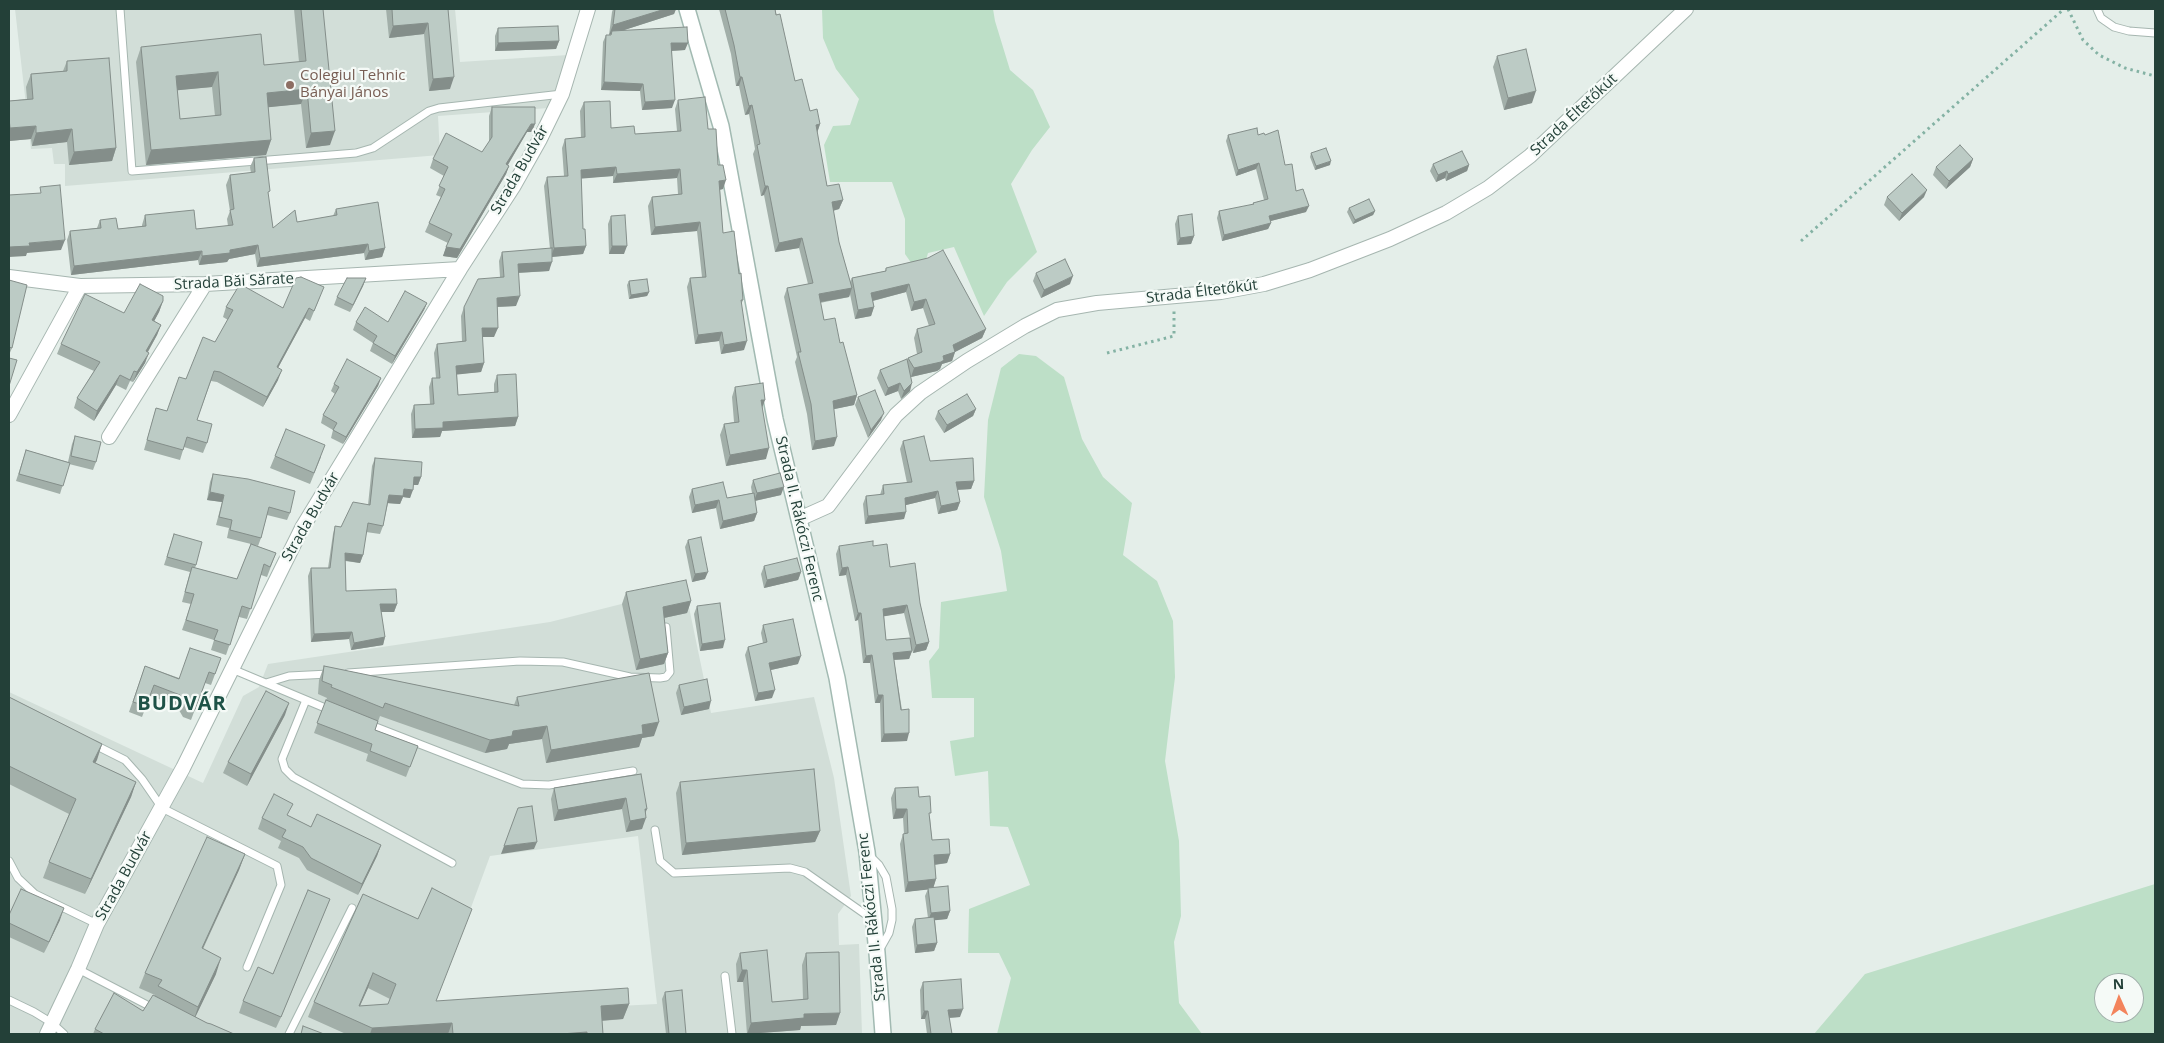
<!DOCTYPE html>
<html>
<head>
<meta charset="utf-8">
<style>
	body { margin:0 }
	#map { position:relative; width:2164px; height:1043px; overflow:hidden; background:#e4eee9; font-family:"Open Sans",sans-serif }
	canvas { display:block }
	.frame { position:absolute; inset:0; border:10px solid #234038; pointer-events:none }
	.north { position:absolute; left:2094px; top:973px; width:50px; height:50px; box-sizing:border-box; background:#f5faf7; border:1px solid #a1b0ab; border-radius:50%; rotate:358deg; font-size:14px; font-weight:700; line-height:20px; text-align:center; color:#234038 }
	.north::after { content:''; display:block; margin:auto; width:18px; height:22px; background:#f3845c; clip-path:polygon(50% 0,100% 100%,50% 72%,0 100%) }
</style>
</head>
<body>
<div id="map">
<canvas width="2164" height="1043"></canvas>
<div class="frame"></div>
<div class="north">N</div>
</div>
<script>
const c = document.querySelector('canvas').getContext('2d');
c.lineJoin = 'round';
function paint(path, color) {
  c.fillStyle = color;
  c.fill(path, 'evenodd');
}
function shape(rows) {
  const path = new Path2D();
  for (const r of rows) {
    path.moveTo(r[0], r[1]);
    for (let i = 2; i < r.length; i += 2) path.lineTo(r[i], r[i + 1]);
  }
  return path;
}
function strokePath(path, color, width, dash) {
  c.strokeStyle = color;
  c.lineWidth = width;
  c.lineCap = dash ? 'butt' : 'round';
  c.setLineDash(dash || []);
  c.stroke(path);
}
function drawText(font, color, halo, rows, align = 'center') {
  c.font = font + ' "Open Sans",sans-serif';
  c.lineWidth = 4.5;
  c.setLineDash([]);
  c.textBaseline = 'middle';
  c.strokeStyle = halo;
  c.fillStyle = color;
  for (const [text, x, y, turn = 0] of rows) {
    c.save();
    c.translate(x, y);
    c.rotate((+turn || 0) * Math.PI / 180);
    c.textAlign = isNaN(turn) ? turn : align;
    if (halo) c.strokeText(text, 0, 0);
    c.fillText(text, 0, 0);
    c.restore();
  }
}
const built = shape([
	[15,9,455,9,460,62,568,55,549,108,438,116,440,155,65,186,65,164,54,164,52,148,31,149],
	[685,588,711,713,814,697,834,778,851,896,838,914,839,945,859,944,862,1034,9,1034,9,692,203,783,243,696,259,687,268,664,550,622],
	[638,836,657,1004,431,1016,490,856]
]);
const green = shape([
	[822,9,993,9,995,21,1010,70,1033,90,1050,127,1032,150,1011,184,1037,252,1007,282,984,316,954,247,928,253,921,277,905,254,905,219,892,182,830,182,824,145,833,126,850,125,859,99,836,69,823,38],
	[1019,354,1036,356,1064,377,1082,439,1103,477,1132,503,1123,555,1157,581,1173,621,1175,677,1165,761,1179,841,1181,916,1174,942,1179,1003,1202,1034,997,1034,1011,978,999,953,968,953,969,909,1030,885,1008,827,990,826,988,771,955,776,950,741,974,737,974,698,932,698,929,661,939,648,941,602,1007,591,1001,551,984,497,988,420,1001,368],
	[2155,884,2155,1034,1814,1034,1865,974],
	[2104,983,2134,983,2134,1013,2104,1013]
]);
const path = shape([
	[2068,9,2083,40,2099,55,2125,68,2155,76],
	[1801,241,2064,9],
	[1107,353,1174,336,1174,310]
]);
const lane = shape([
	[120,9,132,171,356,153,373,148,429,111,439,108,562,94],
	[2097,9,2101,18,2114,27,2129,31,2155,33],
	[232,669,330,710],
	[348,673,520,661,563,662,630,677,660,678,666,677,670,672,666,627],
	[266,683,289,676,329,674],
	[306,700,282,759,285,769,293,777,452,863],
	[368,724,522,784,549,785,633,771],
	[93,744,125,760,142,779,162,808,277,866,281,885,247,967],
	[655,830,660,861,674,873,790,868,805,872,872,919],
	[869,855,879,865,886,877,892,909,892,920,889,933,880,949],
	[9,861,18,878,35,894,97,924],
	[78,969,153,1008],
	[725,976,732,1034],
	[9,1000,34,1012,52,1023,64,1034],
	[289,1034,352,908]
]);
const street = shape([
	[9,277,80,286,205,284,460,269],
	[9,415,80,286],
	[109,437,205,284],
	[799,519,828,506,896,415,920,393,967,361,1025,326,1057,310,1097,303,1221,292,1264,284,1310,270,1390,239,1446,213,1488,188,1530,156,1686,9],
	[47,1034,78,969,97,924,183,768,302,528,460,269,513,187,540,139,562,94,588,9]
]);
const secondary = shape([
	[687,9,721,126,775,419,837,678,867,852,877,953,883,1034]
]);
const wall = shape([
	[294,9,323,9,330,145,306,148,301,104,268,107,271,140,266,155,146,165,136,62,141,47,264,65,299,62],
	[212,87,215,116,180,119,177,90],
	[386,9,448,9,450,89,429,91,424,34,389,38],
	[613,9,676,9,674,14,624,30,685,50,672,51,672,108,642,110,640,91,601,90,603,42,606,35,610,35,611,34,609,35,612,12],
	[719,9,775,9,795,81,810,111,820,124,817,133,827,186,843,200,839,209,833,211,839,242,850,282,852,278,885,271,886,268,986,329,982,338,955,352,952,361,942,364,940,369,937,371,911,377,910,391,901,399,898,391,885,396,877,378,880,370,907,360,908,358,917,354,914,338,917,329,929,326,923,308,911,311,906,292,873,301,874,307,871,316,855,319,850,294,849,297,820,303,824,320,840,343,857,395,854,405,834,409,834,446,812,450,807,414,795,362,797,357,784,297,787,288,808,284,799,248,775,252,764,195,761,196,753,154,755,149,749,114,745,115,739,86,736,86,731,54],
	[498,28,559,41,556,49,495,51,495,36],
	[1497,56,1532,103,1504,110,1493,67],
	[67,61,116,148,112,161,69,165,67,142,32,146,31,139,9,141,9,101,27,99,26,87,31,74,63,71],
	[678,100,708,129,718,165,723,189,720,190,723,233,739,274,743,300,741,305,744,350,721,354,719,341,695,344,687,287,690,278,702,277,697,231,651,235,648,206,652,197,678,194,677,178,613,183,613,176,581,178,583,229,586,246,583,254,552,257,549,271,518,273,516,306,497,307,494,337,482,337,484,363,481,372,457,374,458,395,494,393,494,384,497,375,518,417,515,426,442,431,440,437,412,438,411,414,414,405,430,404,429,387,432,378,436,378,434,353,437,344,462,342,461,316,464,307,500,277,499,261,502,252,550,249,544,186,547,177,564,176,562,148,565,139,581,138,580,111,584,102,611,128,635,134,677,131,675,109],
	[492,107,532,132,527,132,508,165,509,166,506,174,457,258,443,256,448,243,425,232,429,223,441,197,436,195,444,176,430,168,433,159,482,152,489,142,489,116],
	[1228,135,1265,135,1285,165,1296,191,1306,212,1270,221,1271,223,1268,229,1222,241,1217,218,1219,211,1252,205,1253,203,1264,200,1256,169,1236,176,1226,141],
	[1311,153,1330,165,1315,170,1310,157],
	[254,158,268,196,273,228,297,222,333,216,336,209,385,248,382,257,365,260,364,253,257,267,255,254,229,259,227,262,199,265,198,260,71,275,67,240,70,231,97,228,100,220,118,229,142,226,142,225,145,215,196,229,228,226,227,219,230,211,226,185,230,175,251,173,250,167],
	[1973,159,1970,167,1946,189,1933,175,1936,167],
	[1433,164,1469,165,1467,171,1446,181,1445,178,1436,182,1430,171],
	[1887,197,1924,197,1899,221,1884,205],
	[1349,208,1375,211,1373,215,1353,224,1347,212],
	[611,216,624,254,609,254,608,224],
	[1178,216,1194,236,1191,244,1177,245,1175,224],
	[1036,273,1070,284,1041,298,1033,281],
	[366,278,363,286,350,312,334,305,337,297],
	[9,280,12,348,9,355],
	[629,281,649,292,647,296,629,299,627,285],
	[320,297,310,321,305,318,278,368,278,380,263,407,217,382,211,381,197,420,207,443,203,453,184,447,180,460,144,450,156,408,167,411,186,379,215,342,228,320,223,317,226,307,283,308],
	[163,301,159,312,154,321,161,325,157,335,148,352,145,363,133,382,130,381,126,390,116,385,94,421,74,408,77,398,94,371,57,354,61,344,124,313],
	[427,303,424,310,392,364,370,351,373,343,353,330,356,322,388,322],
	[381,378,378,386,343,444,331,438,333,430,321,423,323,415,335,394,331,391,334,384],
	[735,387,762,407,766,459,726,466,720,435,724,424,734,422,732,397],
	[858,397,881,420,868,438,855,405],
	[976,409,973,416,944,433,935,419,938,411],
	[75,436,96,462,93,470,69,464,60,494,16,481,26,450,68,462,72,444],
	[903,441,930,461,974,481,971,489,957,490,960,502,957,510,938,514,935,498,906,505,904,519,865,524,863,504,866,496,880,495,883,485,907,483,900,449],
	[275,456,321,457,310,484,270,468],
	[375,458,421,477,418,485,413,485,410,498,403,497,400,504,388,503,383,526,380,534,366,532,363,555,360,563,345,561,346,591,397,604,394,612,381,612,385,637,383,645,351,650,349,639,311,642,308,576,311,568,328,568,333,534,335,526,341,527,368,505,372,466],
	[213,474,290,513,287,520,267,515,261,538,258,546,254,545,276,553,267,577,261,575,247,619,239,617,226,655,211,650,214,640,182,630,191,604,182,602,190,572,164,565,174,534,196,565,195,568,237,579,251,544,227,538,229,528,216,525,222,502,207,500,210,482],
	[753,480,781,495,755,501,757,513,754,521,720,529,716,508,692,513,689,497,692,489,727,498,752,493,751,487],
	[688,540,705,579,692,582,685,547],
	[839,546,873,546,920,603,929,642,926,650,913,653,911,646,912,651,909,659,894,660,907,741,881,742,880,703,875,703,870,663,863,663,858,620,855,621,846,575,839,576,836,554],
	[904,613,910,638,886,640,884,616],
	[764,566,801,572,798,580,764,588,761,574],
	[626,592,691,601,687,613,664,618,668,653,664,664,636,670,622,604],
	[697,606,723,648,700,651,694,614],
	[763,625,798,664,771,670,772,698,755,701,745,655,748,647,763,643,761,633],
	[221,658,211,685,205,683,191,720,183,717,176,705,150,696,142,717,129,712,145,666,179,678],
	[324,666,514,705,517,697,654,736,642,738,639,747,546,763,542,739,509,744,507,749,485,753,380,716,375,730,418,746,406,777,366,761,368,754,314,733,327,698,318,694,319,680],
	[679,685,709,709,681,715,676,693],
	[9,697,102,744,95,763,136,782,131,797,85,894,43,878,49,862,69,814,9,784],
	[285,715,247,786,223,773,228,762],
	[641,774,645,813,642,829,626,832,622,809,554,821,551,799,554,788],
	[680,782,820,831,815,842,682,855,676,793],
	[895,788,919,797,930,818,932,840,950,854,947,863,935,865,936,879,933,888,950,911,947,919,935,920,937,943,934,951,915,953,912,927,915,919,928,918,925,896,928,889,905,892,900,844,903,834,904,834,903,818,893,819,891,798],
	[289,816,311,827,381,845,377,856,358,895,307,870,299,858,278,848,281,841,258,829,262,818],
	[245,854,239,870,203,949,216,974,195,1017,207,1023,234,1034,93,1034,95,1029,143,1011,155,995,139,988,145,973],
	[363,894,436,1001,629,1004,623,1019,602,1021,603,1034,346,1034,308,1017,314,1002],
	[368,988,390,999,388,1004,360,1006],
	[330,899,276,1028,239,1013,243,1001,273,974],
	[9,915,60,920,44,953,9,937],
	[740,953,772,1002,803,1000,802,965,806,953,840,1013,836,1025,801,1026,800,1030,747,1034,743,982,737,982,736,964],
	[923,982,960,1017,949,1018,952,1034,927,1034,925,1019,921,1019,920,990],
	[665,992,686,1034,666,1034,662,999]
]);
const shadedWall = shape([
	[665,9,676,9,674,14,612,34,612,31,611,34,609,35,613,25],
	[428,23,424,34,389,38,393,26],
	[559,41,556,49,495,51,498,43],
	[671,43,688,43,685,50,668,51],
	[218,72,212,87,170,91,176,76],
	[454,77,450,89,429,91,433,79],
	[740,77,742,77,739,86,736,86],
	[604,82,643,84,640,91,601,90],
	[307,89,301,104,261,108,267,93],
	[1536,91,1532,103,1504,110,1508,98],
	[675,100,672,108,642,110,645,102],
	[752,105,749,114,745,115,749,106],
	[531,124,535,124,532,132,527,132,503,173,506,164],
	[820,124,817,133,816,125],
	[36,126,31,139,9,141,9,131,10,128],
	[72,129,67,142,32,146,36,133],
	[335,131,330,145,306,148,311,133],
	[271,140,266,155,146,165,151,150],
	[116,148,112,161,69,165,74,152],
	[1973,159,1970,167,1946,189,1949,181],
	[1331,161,1330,165,1315,170,1316,166],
	[1259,163,1256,169,1236,176,1238,170],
	[1469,165,1467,171,1446,181,1448,174],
	[509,166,506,174,457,258,443,256,446,247],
	[616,167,613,176,577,179,581,170],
	[680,169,677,178,613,183,617,174],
	[1447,171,1445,178,1436,182,1438,175],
	[726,180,723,189,716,190,719,181],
	[765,186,768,186,764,195,761,196],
	[1927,190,1924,197,1899,221,1902,213],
	[843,200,839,209,828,212,832,202],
	[1309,206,1306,212,1267,222,1269,216],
	[1375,211,1373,215,1353,224,1355,220],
	[700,222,697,231,651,235,655,227],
	[1271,223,1268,229,1222,241,1224,235],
	[1194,236,1191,244,1177,245,1180,238],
	[802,238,799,248,775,252,779,243],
	[65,240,61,250,27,253,26,256,9,257,9,247,29,243],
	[368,244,364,253,257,267,260,258],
	[258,245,255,254,229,259,227,262,199,265,202,256,230,250],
	[586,246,583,254,551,257,554,248],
	[612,246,627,246,624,254,609,254],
	[385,248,382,257,365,260,369,251],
	[202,251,198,260,71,275,74,266],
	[552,262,549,271,514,273,518,264],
	[1073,276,1070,284,1041,298,1044,290],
	[366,278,363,286,350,312,353,305],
	[909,284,906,292,868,302,871,293],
	[852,288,849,297,815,303,819,294],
	[649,292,647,296,629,299,631,295],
	[520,296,516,306,494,307,497,298],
	[926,299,923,308,911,311,914,302],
	[163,301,159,312,149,331,152,320],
	[427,303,424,310,392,364,395,356],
	[874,307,871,316,855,319,858,310],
	[309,308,305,318,273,377,277,367],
	[161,325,157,335,142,362,146,351],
	[482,328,498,328,494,337,478,337],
	[986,329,982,338,955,352,952,361,942,364,940,369,937,371,911,377,914,368,943,356,953,345],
	[722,332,719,341,695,344,698,335],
	[747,341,744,350,721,354,724,345],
	[149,353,145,363,133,382,137,372],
	[484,363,481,372,453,375,456,366],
	[282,370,278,380,263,407,267,397],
	[120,375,116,385,94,421,97,411],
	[381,378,378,386,343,444,346,437],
	[900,383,898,391,885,396,888,388],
	[912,383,910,391,901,399,904,391],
	[857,395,854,405,830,410,833,401],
	[761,400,765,400,761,411],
	[976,409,973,416,944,433,947,425],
	[884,413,881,420,868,438,871,430],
	[518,417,515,426,442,431,440,437,412,438,415,429,443,422],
	[837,437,834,446,812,450,815,441],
	[769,448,766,459,726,466,730,455],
	[414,477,421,477,418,485,411,485],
	[974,481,971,489,953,490,956,482],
	[784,487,781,495,754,501,757,493],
	[404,489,413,490,410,498,403,497,400,504,386,503,389,495],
	[938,491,935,498,902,506,905,498],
	[210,492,224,495,222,502,207,500],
	[719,500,716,508,692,513,695,505],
	[960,502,957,510,938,514,941,506],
	[906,512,904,519,865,524,868,516],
	[757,513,754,521,720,529,723,521],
	[345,553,363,555,360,563,342,560],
	[848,567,846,575,839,576,842,568],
	[708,572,705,579,692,582,695,574],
	[801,572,798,580,764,588,767,580],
	[691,601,687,613,659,619,663,607],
	[380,604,397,604,394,612,377,612],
	[907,605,904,613,880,617,883,609],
	[858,613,861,613,858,620,855,621],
	[352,632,349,639,311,642,314,634],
	[385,637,383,645,351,650,354,643],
	[725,640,723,648,700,651,702,644],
	[929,642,926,650,913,653,916,645],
	[912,651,909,659,890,660,893,653],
	[668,653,664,664,636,670,640,659],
	[872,655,870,663,863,663,866,656],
	[801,656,798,664,766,671,769,663],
	[775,690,772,698,755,701,758,693],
	[878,695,883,695,880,703,875,703],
	[711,701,709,709,681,715,684,707],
	[289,703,285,715,247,786,251,774],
	[659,722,654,736,642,738,639,747,546,763,551,750,642,725],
	[547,726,542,739,509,744,507,749,485,753,490,740,513,731],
	[909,733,907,741,881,742,884,734],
	[102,744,97,760,87,778,93,762],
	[136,782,131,797,85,894,91,879],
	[626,798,622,809,554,821,558,810],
	[645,809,647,809,643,819,646,818,642,829,626,832,630,821],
	[896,809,907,809,903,818,893,819],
	[820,831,815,842,682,855,686,843],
	[537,842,534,849,501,854,504,846],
	[381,845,377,856,358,895,362,884],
	[245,854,239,870,196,963,202,948],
	[950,854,947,863,931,865,934,855],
	[936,879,933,889,905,892,908,882],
	[330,899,325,911,276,1028,281,1017],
	[64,908,60,920,44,953,49,942],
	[950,911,947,919,928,921,931,913],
	[937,943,934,951,915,953,917,945],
	[221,958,216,974,193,1022,198,1007],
	[742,970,747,970,743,982,737,982],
	[373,973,368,988,353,1021,359,1006],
	[629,1004,623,1019,596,1021,601,1006],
	[963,1009,960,1017,946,1018,948,1010],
	[924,1011,928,1011,925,1019,921,1019],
	[840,1013,836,1025,801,1026,800,1030,747,1034,751,1023,804,1014],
	[452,1023,448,1034,370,1034,372,1028],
	[587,1032,586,1034,561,1034]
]);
const building = shape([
	[301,9,323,9,335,131,311,133,307,89,267,93,271,140,151,150,141,47,261,34,264,65,306,61,301,9],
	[218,72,221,115,180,119,176,76,218,72],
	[392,9,448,9,454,77,433,79,428,23,393,26,392,9],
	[615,9,665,9,613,25,615,9],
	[725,9,775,9,776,15,780,14,795,81,802,79,810,111,817,109,820,124,816,125,827,186,839,184,843,200,832,202,839,242,852,288,819,294,824,320,835,318,840,343,843,342,857,395,833,401,837,437,815,441,811,404,798,352,801,352,787,288,813,283,802,238,779,243,768,186,765,186,757,145,760,144,752,105,749,106,742,77,740,77,734,45,725,9],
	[558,26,559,41,498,43,498,28,558,26],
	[687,27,688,43,671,43,675,100,645,102,643,84,604,82,606,35,611,35,612,31,687,27],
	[1526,49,1536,91,1508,98,1497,56,1526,49],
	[109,58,116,148,74,152,72,129,36,133,36,126,10,128,9,118,9,101,33,99,31,74,67,71,67,61,109,58],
	[705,97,708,129,716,129,718,165,723,165,726,180,719,181,723,233,734,231,739,274,741,273,743,300,741,300,747,341,724,345,722,332,698,335,690,278,706,277,700,222,655,227,652,197,682,194,680,169,617,174,616,167,581,170,583,229,585,229,586,246,554,248,547,177,568,176,565,139,585,137,584,102,610,101,611,128,634,126,635,134,681,131,678,100,705,97],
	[492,107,535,107,535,124,531,124,506,164,509,166,460,249,446,247,452,234,429,223,445,189,439,186,448,167,433,159,446,133,482,152,492,137,492,107],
	[1257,128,1258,135,1264,133,1265,135,1278,130,1285,165,1292,164,1296,191,1303,189,1309,206,1269,216,1271,223,1224,235,1219,211,1254,204,1253,203,1268,199,1259,163,1238,170,1228,135,1257,128],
	[1960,145,1973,159,1949,181,1936,167,1960,145],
	[1326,148,1331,161,1316,166,1311,153,1326,148],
	[1462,151,1469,165,1448,174,1447,171,1438,175,1433,164,1462,151],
	[266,157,270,191,268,192,273,228,295,210,297,222,337,215,336,209,378,202,385,248,369,251,368,244,260,258,258,245,230,250,230,253,202,256,202,251,74,266,70,231,101,228,100,220,116,218,118,229,146,226,145,215,194,210,196,229,233,225,230,210,234,209,230,175,255,172,254,158,266,157],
	[1912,174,1927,190,1902,213,1887,197,1912,174],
	[60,185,65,240,29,243,30,246,9,247,9,195,41,193,40,187,60,185],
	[1369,199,1375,211,1355,220,1349,208,1369,199],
	[1192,214,1194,236,1180,238,1178,216,1192,214],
	[625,215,627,246,612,246,611,216,625,215],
	[552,248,552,262,518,264,520,296,497,298,498,328,482,328,484,363,456,366,458,395,498,392,497,375,516,374,518,417,443,422,443,428,415,429,414,405,434,404,432,378,440,378,437,344,466,341,464,307,478,279,504,277,502,252,552,248],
	[943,250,986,329,953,345,955,352,943,356,944,360,941,362,914,368,908,358,922,352,917,329,935,324,926,299,914,302,909,284,871,293,874,307,858,310,852,278,886,271,886,268,928,258,943,250],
	[1065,259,1073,276,1044,290,1036,273,1065,259],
	[301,277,324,287,314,311,309,308,277,367,282,370,267,397,220,372,214,371,197,420,212,424,207,443,187,437,183,450,147,440,156,408,167,411,179,377,186,379,203,337,215,342,233,310,226,307,240,284,283,308,296,278,301,277],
	[347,278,366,278,353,305,337,297,347,278],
	[647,279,649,292,631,295,629,281,647,279],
	[9,280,27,285,12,348,9,347,9,280],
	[140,284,163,296,163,301,152,320,161,325,146,351,149,353,137,372,134,371,130,380,120,375,97,411,77,398,100,362,61,344,85,294,124,313,140,284],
	[405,291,427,303,395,356,373,343,377,336,356,322,365,307,388,322,405,291],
	[9,358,17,360,9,386,9,358],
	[347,359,381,378,346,437,333,430,337,423,323,415,339,387,334,384,347,359],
	[907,359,912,383,904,391,900,383,888,388,880,370,907,359],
	[763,383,765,400,761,400,769,448,730,455,724,424,739,422,735,387,763,383],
	[875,390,884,413,871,430,858,397,875,390],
	[967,394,976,409,947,425,938,411,967,394],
	[286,429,325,445,314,473,275,456,286,429],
	[75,436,101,442,96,462,71,456,75,436],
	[924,436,930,461,973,458,974,481,956,482,960,502,941,506,938,491,905,498,906,512,868,516,866,496,884,494,883,485,912,482,903,441,924,436],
	[26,450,70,463,63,486,19,474,26,450],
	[375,458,422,462,421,477,414,477,413,490,404,489,403,496,389,495,383,526,368,523,363,555,345,553,346,591,396,589,397,604,380,604,385,637,354,643,352,632,314,634,311,568,330,568,335,526,341,527,353,502,370,505,375,458],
	[780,473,784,487,757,493,753,480,780,473],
	[213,474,248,479,295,491,290,513,269,507,261,538,230,530,232,520,219,517,224,495,210,492,213,474],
	[723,482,727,498,754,493,757,513,723,521,719,500,695,505,692,489,723,482],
	[174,534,202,542,196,565,167,557,174,534],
	[701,537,708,572,695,574,688,540,701,537],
	[873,541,873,546,887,544,890,567,915,563,920,603,929,642,916,645,907,605,883,609,886,640,910,638,912,651,893,653,901,710,909,709,909,733,884,734,883,695,878,695,872,655,866,656,861,613,858,613,848,567,842,568,839,546,873,541],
	[251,544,276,553,270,567,264,564,251,609,242,606,230,645,214,640,218,630,186,620,194,594,185,592,192,567,237,579,251,544],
	[797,558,801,572,767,580,764,566,797,558],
	[686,580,691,601,663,607,668,653,640,659,626,592,686,580],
	[720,603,725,640,702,644,697,606,720,603],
	[793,619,801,656,769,663,775,690,758,693,748,647,767,642,763,625,793,619],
	[190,648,221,658,215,674,209,672,195,710,186,707,180,695,154,685,146,706,133,702,145,666,179,679,190,648],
	[324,666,519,706,517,697,649,673,659,722,642,725,643,734,551,750,547,726,513,731,512,736,490,740,385,703,383,708,331,687,332,685,322,681,324,666],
	[707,679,711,701,684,707,679,685,707,679],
	[266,691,289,703,251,774,228,762,266,691],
	[9,697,102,744,93,762,136,782,91,879,49,862,76,799,9,766,9,697],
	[326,700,378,721,375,730,418,746,410,767,370,751,372,744,317,723,326,700],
	[814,769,820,831,686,843,680,782,814,769],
	[641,774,647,809,645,809,646,818,630,821,626,798,558,810,554,788,641,774],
	[918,787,919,797,930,796,931,813,929,813,932,840,949,839,950,854,934,855,936,879,908,882,903,834,908,833,907,809,896,809,895,788,918,787],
	[274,794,293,804,287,815,311,827,317,814,381,845,362,884,311,858,303,847,282,837,286,830,262,818,274,794],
	[532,806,537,842,504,846,518,808,532,806],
	[207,837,245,854,202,948,221,958,198,1007,158,986,162,980,145,973,207,837],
	[948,886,950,911,931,913,928,888,948,886],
	[432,888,472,909,436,1001,628,988,629,1004,601,1006,603,1034,587,1034,587,1032,561,1034,453,1034,452,1023,372,1028,314,1002,363,894,418,919,432,888],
	[373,973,396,984,388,1004,359,1006,373,973],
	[21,889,64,908,49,942,9,923,9,915,21,889],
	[308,890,330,899,281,1017,243,1001,258,967,273,974,308,890],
	[934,917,937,943,917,945,915,919,934,917],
	[767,950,772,1002,808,999,806,953,839,952,840,1013,804,1014,804,1018,751,1023,747,970,742,970,740,953,767,950],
	[961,979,963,1009,948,1010,952,1034,931,1034,928,1011,924,1011,923,982,961,979],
	[682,990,686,1034,669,1034,665,992,682,990],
	[114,993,143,1011,153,995,207,1023,211,1024,234,1034,104,1034,95,1029,114,993],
	[303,1026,324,1034,301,1034,303,1026]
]);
const markers = [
	[290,85,5,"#8d6e63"]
];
const educationNames = [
	["Colegiul Tehnic",300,76],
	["Bányai János",300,93]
];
const streetNames = [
	["Strada Éltetőkút",1574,115,-43],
	["Strada Budvár",520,170,-60],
	["Strada Băi Sărate",234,282,-3],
	["Strada Éltetőkút",1202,292,-7],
	["Strada Budvár",311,517,-60],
	["Strada II. Rákóczi Ferenc",799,519,77],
	["Strada Budvár",124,876,-61],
	["Strada II. Rákóczi Ferenc",872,917,-96]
];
const districtNames = [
	["BUDVÁR",182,704]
];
paint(built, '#d2ded8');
paint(green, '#bddfc7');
strokePath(lane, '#a6b6b0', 9);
strokePath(street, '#a6b6b0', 16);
strokePath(secondary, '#a2bab2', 18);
strokePath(path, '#84b2a4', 3, [2.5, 4]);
strokePath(lane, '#fff', 7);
strokePath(street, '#fff', 14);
strokePath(secondary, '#fff', 15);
paint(wall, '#a2afa9');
paint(shadedWall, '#848e8a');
paint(building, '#bccbc5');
strokePath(building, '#848e8a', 1);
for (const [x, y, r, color] of markers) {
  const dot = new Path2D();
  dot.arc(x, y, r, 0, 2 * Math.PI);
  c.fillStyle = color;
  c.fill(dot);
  strokePath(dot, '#f5faf7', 2);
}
drawText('15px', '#785e54', '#f5faf7', educationNames, 'left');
drawText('15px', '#234038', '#f5faf7', streetNames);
c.letterSpacing = '1px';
drawText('bold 20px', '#1e5247', '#f5faf7', districtNames);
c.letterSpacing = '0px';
</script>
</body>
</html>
